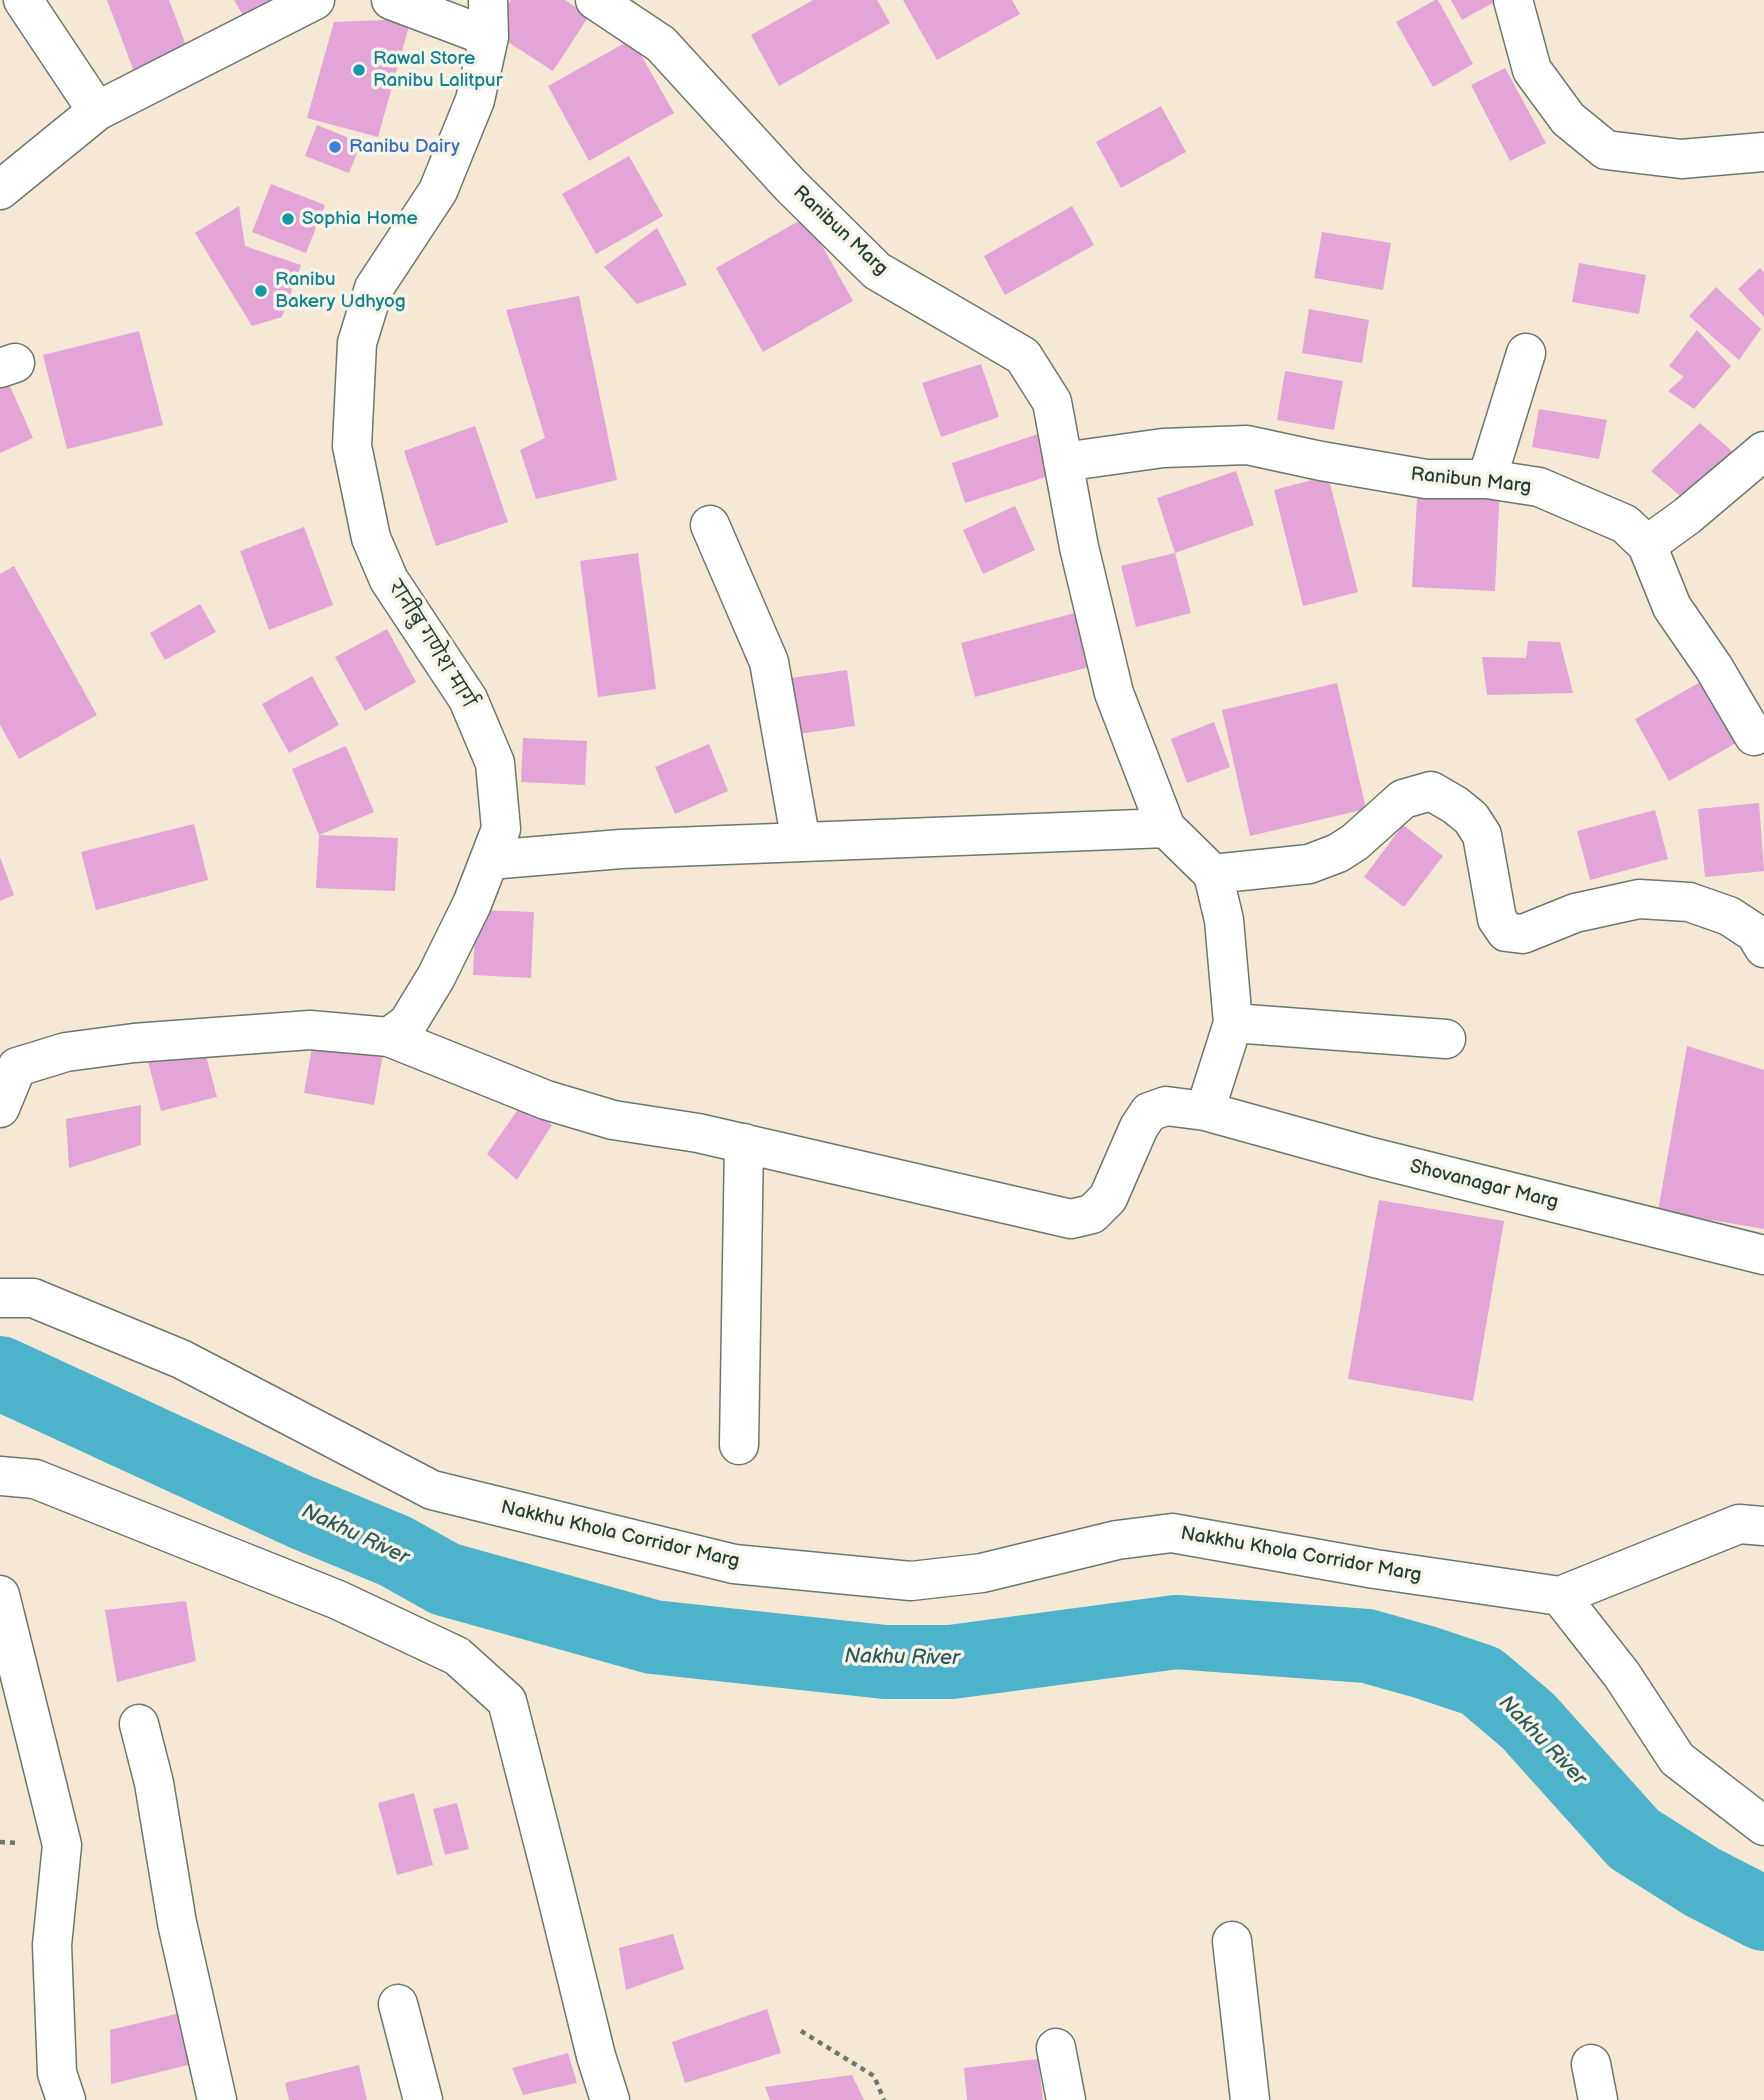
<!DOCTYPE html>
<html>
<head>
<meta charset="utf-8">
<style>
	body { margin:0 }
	canvas { display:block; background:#f5e8d4 }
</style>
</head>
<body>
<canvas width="1764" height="2100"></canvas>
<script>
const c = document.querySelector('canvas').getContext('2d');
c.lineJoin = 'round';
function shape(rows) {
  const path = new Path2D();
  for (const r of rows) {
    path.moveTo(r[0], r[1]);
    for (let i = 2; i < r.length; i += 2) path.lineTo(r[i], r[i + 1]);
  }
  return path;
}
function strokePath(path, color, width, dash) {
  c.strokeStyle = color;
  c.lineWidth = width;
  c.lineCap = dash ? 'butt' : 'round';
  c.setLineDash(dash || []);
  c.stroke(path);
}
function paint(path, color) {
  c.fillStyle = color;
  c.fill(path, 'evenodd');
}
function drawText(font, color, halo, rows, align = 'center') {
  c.font = font + ' "Balsamiq Sans","Playpen Sans Deva",sans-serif';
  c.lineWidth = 7;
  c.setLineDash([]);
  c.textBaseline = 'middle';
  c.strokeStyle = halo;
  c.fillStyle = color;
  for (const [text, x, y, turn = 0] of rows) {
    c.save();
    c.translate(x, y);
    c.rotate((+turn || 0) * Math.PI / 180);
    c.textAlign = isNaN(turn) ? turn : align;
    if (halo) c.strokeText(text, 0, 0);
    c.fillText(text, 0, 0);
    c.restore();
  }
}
const river = shape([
	[0,1373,301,1512,395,1551,445,1579,653,1637,885,1662,951,1662,1176,1632,1367,1646,1424,1662,1481,1681,1528,1721,1634,1839,1702,1882,1764,1914]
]);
const building = shape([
	[107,0,169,0,190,56,136,77],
	[234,0,290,0,248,24],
	[511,0,565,0,589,16,553,71,491,31],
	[813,0,877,0,890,23,779,86,751,35],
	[903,0,1012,0,1020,14,937,60],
	[1435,0,1438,0,1473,64,1433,87,1396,22],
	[1451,0,1498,0,1462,20],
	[411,19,378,137,307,118,334,22],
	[632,39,674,113,589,161,548,86],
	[1505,68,1546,143,1510,161,1471,85],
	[1161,106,1186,152,1121,188,1096,142],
	[317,125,361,143,349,173,305,156],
	[629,156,663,216,596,254,562,194],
	[271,184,325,205,306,253,252,232],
	[239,206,245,246,301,265,282,317,252,326,195,233],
	[1072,206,1094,245,1005,295,984,256],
	[806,217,853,301,763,352,716,268],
	[657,228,687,285,637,304,604,267],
	[1322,232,1391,243,1383,290,1314,278],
	[1579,263,1646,275,1639,314,1572,302],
	[1760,268,1764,272,1764,317,1738,289],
	[1716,287,1761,329,1739,360,1689,316],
	[579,296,617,480,536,499,520,450,545,438,506,310],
	[1309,309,1369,320,1362,363,1302,353],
	[1697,330,1731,366,1694,409,1668,391,1684,377,1669,366],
	[139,331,163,425,67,449,43,355],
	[981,364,999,417,941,437,922,383],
	[1285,371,1343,381,1334,430,1277,420],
	[5,375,33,438,0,453,0,377],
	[1539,409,1607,420,1599,459,1532,447],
	[1700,423,1734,453,1684,499,1651,471],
	[475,426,508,522,436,546,404,451],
	[1041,433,1055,474,965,503,952,463],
	[1236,471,1254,525,1175,553,1191,613,1136,627,1121,566,1175,553,1157,498],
	[1328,476,1358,592,1303,606,1274,490],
	[1418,482,1500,485,1495,591,1412,587],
	[1015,506,1035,550,983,574,963,530],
	[304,527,333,605,269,630,240,551],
	[638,553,656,689,598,697,580,561],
	[14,566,97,715,19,759,0,725,0,574],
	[200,604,216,632,165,660,150,633],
	[1075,613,1089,667,975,697,961,643],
	[387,629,416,682,365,711,335,657],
	[1528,641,1560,642,1573,693,1487,695,1482,657,1526,658],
	[847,670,855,726,791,735,784,679],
	[312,676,339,725,289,753,262,704],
	[1711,676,1745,738,1669,781,1635,719],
	[1337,683,1366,809,1250,836,1222,710],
	[1214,722,1230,767,1187,783,1171,739],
	[523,738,587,741,585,785,521,782],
	[709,744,728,791,675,814,655,767],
	[346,746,374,812,319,835,292,769],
	[1759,803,1764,871,1705,877,1698,809],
	[1655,810,1668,859,1590,880,1577,831],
	[194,824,208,880,96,910,81,852],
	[1403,825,1443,856,1404,907,1364,877],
	[319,835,398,838,395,891,316,888],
	[0,857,14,895,0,901],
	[476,910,534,912,531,978,473,975],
	[315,1030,385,1042,374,1105,304,1093],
	[202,1040,217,1097,161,1111,146,1054],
	[1687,1046,1764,1070,1764,1229,1658,1211],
	[141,1105,141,1145,69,1168,66,1119],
	[521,1105,552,1125,517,1180,487,1154],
	[1379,1200,1504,1221,1473,1401,1348,1379],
	[186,1601,196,1661,117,1682,105,1610],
	[414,1793,433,1865,397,1875,378,1803],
	[457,1803,469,1849,445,1855,433,1809],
	[673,1934,684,1969,626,1990,619,1948],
	[767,2009,781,2053,685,2083,672,2042],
	[180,2013,192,2064,111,2084,110,2030],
	[568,2053,577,2083,523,2095,512,2068],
	[1038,2059,1043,2100,967,2100,964,2068],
	[359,2065,367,2100,289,2100,285,2083],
	[852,2075,864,2100,770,2100,765,2087]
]);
const path = shape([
	[0,1842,20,1843],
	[801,2031,874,2076,884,2100]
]);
const minor = shape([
	[23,0,97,111],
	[391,0,489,37],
	[595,0,661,44,790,185,877,271,1023,356,1052,402,1079,547,1114,693,1166,828,1213,874,1224,920,1233,1023,1205,1111],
	[1513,0,1532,70,1568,119,1606,150,1681,159,1764,152],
	[0,190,97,111,315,0],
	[0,368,15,363],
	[1063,462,1163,448,1247,445,1321,461,1426,479,1487,479,1539,487,1625,524,1647,545,1672,607,1714,668,1754,736],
	[1487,479,1526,353],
	[710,525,769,662,801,842],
	[1647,545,1687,516,1764,451],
	[489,860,621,849,1166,828],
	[1213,874,1309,864,1338,853,1355,842,1403,799,1431,791,1455,805,1471,818,1482,835,1497,919,1506,932,1523,934,1575,913,1639,899,1689,902,1729,916,1755,933,1764,948],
	[1233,1023,1446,1039],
	[389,1037,546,1100,613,1120,698,1133,1071,1219,1092,1214,1108,1198,1139,1127,1149,1112,1166,1106,1205,1111,1371,1157,1764,1255],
	[0,1108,17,1067,66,1052,134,1043,310,1030,389,1037,408,1023,436,977,472,904,501,829,495,763,468,699,389,580,371,538,352,446,357,343,374,288,438,191,475,100,489,37,488,0],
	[0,1298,33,1298,181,1359,432,1490,734,1564,911,1581,982,1573,1117,1540,1172,1533,1375,1569,1560,1596,1739,1524,1764,1526],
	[739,1445,744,1143],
	[0,1476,35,1479,338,1600,457,1656,507,1701,552,1877,596,2056,610,2100],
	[0,1595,62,1845,52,1945,57,2073,66,2100],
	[1560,1596,1622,1675,1677,1759,1764,1826],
	[139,1724,154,1783,177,1923,217,2100],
	[1232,1941,1250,2100],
	[398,2004,423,2100],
	[1056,2048,1066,2100],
	[1591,2064,1598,2100]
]);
const markers = [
	[359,70,7,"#0f9aa8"],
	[335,147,7,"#3f7fe0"],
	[288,219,7,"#0f9aa8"],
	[261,291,7,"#0f9aa8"]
];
const cultureNames = [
	["Rawal Store",373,59],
	["Ranibu Lalitpur",373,81],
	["Sophia Home",302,219],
	["Ranibu",275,280],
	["Bakery Udhyog",275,302]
];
const shopNames = [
	["Ranibu Dairy",349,147]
];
const streetNames = [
	["Ranibun Marg",840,231,43],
	["Ranibun Marg",1471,481,6],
	["रानीबु गणेश मार्ग",431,645,58],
	["Shovanagar Marg",1484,1185,14],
	["Nakkhu Khola Corridor Marg",620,1535,13],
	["Nakkhu Khola Corridor Marg",1301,1555,10]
];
const waterNames = [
	["Nakhu River",355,1535,25],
	["Nakhu River",902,1658,1],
	["Nakhu River",1542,1741,46]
];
strokePath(river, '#4db3cb', 74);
paint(building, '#e3a4d8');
strokePath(minor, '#6a796c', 41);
strokePath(path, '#6a796c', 4.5, [5, 5]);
strokePath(minor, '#fff', 38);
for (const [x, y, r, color] of markers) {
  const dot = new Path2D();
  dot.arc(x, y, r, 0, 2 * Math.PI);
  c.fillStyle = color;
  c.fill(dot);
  strokePath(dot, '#f7f3e8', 2.5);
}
drawText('19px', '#0d838f', '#f7f3e8', cultureNames, 'left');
drawText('19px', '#366cbe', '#f7f3e8', shopNames, 'left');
drawText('19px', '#1f3d34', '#f7f3e8', streetNames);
drawText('italic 21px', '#2a5a5a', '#f7f3e8', waterNames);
</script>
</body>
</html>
